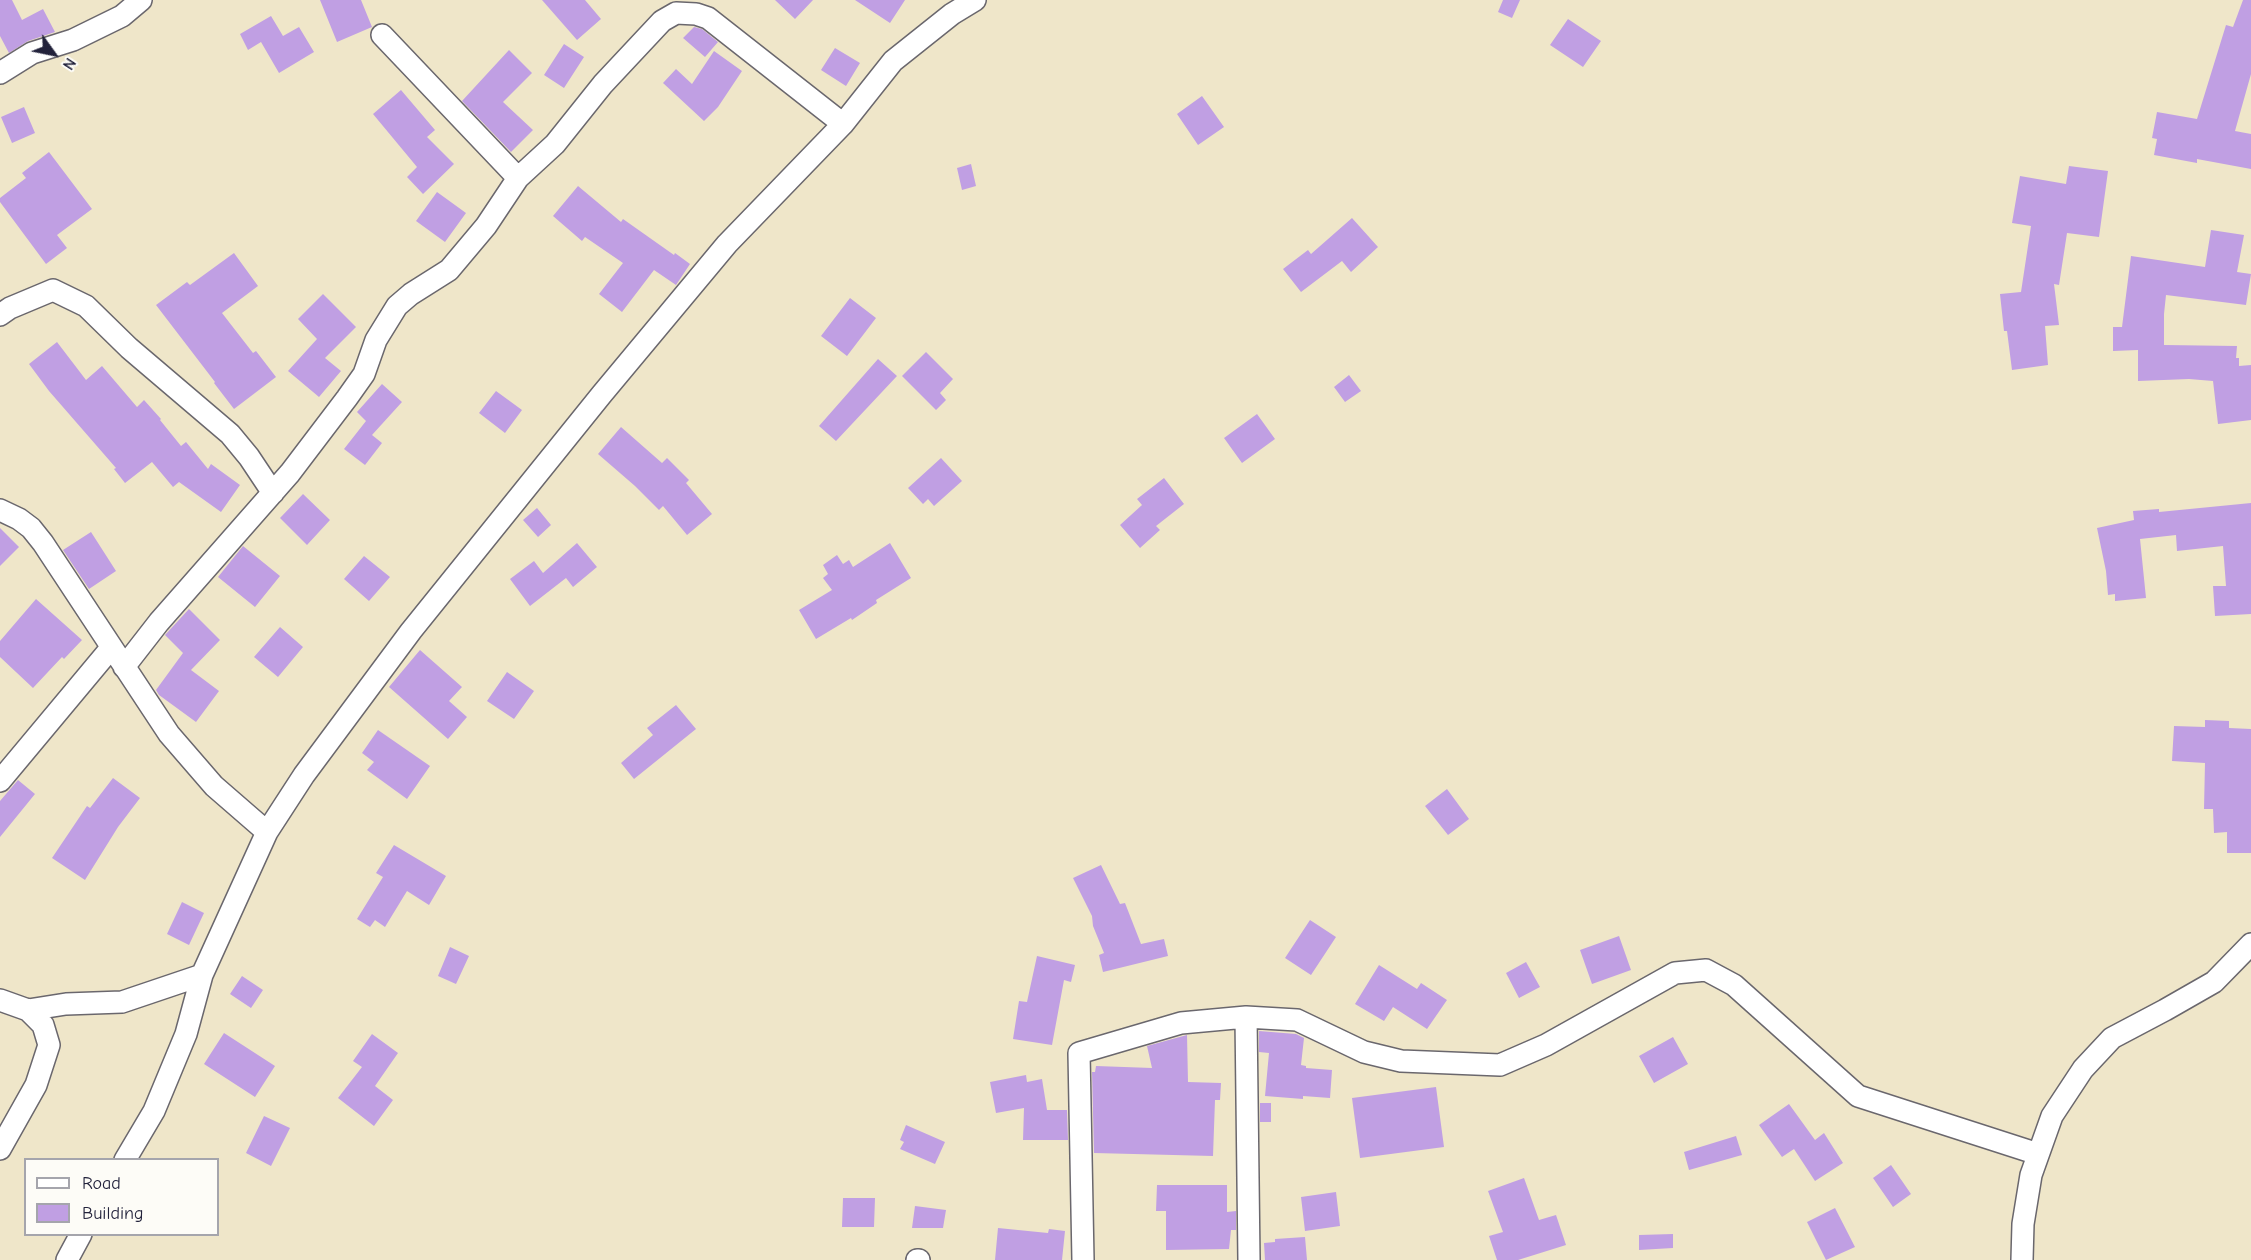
<!DOCTYPE html>
<html>
<head>
<meta charset="utf-8">
<style>
	body { margin:0 }
	#map { position:relative; width:2251px; height:1260px; overflow:hidden; background:#efe6c9; font-family:"Comic Neue",sans-serif }
	canvas { display:block }
	.legend { position:absolute; left:24px; top:1158px; width:195px; height:78px; box-sizing:border-box; background:#fdfcf7; border:2px solid #a5a5ac; margin:0; padding:8px 10px; list-style:none; font-size:18px; color:#22223b }
	.legend li { display:flex; align-items:center; gap:12px; height:30px }
	.legend b { width:30px; border:2px solid #a5a5ac }
	.north { position:absolute; left:24px; top:24px; width:60px; height:60px; -webkit-text-stroke:4px #fdfcf7; paint-order:stroke; rotate:123deg; font-size:16px; font-weight:700; line-height:24px; text-align:center; color:#22223b }
	.north::after { content:''; display:block; margin:auto; width:21px; height:27px; background:#22223b; clip-path:polygon(50% 0,100% 100%,50% 72%,0 100%) }
</style>
</head>
<body>
<div id="map">
<canvas width="2251" height="1260"></canvas>
<ul class="legend">
<li><b style="height:8px;background:#fff"></b>Road</li>
<li><b style="height:16px;background:#c09fe3"></b>Building</li>
</ul>
<div class="north">N</div>
</div>
<script>
const c = document.querySelector('canvas').getContext('2d');
c.lineJoin = 'round';
function paint(path, color) {
  c.fillStyle = color;
  c.fill(path, 'evenodd');
}
function shape(rows) {
  const path = new Path2D();
  for (const r of rows) {
    path.moveTo(r[0], r[1]);
    for (let i = 2; i < r.length; i += 2) path.lineTo(r[i], r[i + 1]);
  }
  return path;
}
function strokePath(path, color, width, dash) {
  c.strokeStyle = color;
  c.lineWidth = width;
  c.lineCap = dash ? 'butt' : 'round';
  c.setLineDash(dash || []);
  c.stroke(path);
}
const building = shape([
	[0,0,12,0,22,20,43,9,55,32,28,41,9,53,0,36],
	[320,0,361,0,372,27,337,42],
	[542,0,585,0,601,19,577,40],
	[775,0,813,0,795,19],
	[855,0,905,0,890,23],
	[1503,0,1520,0,1512,18,1498,12],
	[2243,0,2251,0,2251,74,2235,131,2251,134,2251,169,2197,159,2197,163,2154,155,2157,139,2152,138,2157,112,2197,119,2226,25,2233,27],
	[271,16,283,36,299,27,314,52,279,73,261,42,248,50,240,34],
	[1568,19,1601,41,1583,67,1550,45],
	[694,27,702,29,718,42,705,57,683,38],
	[564,44,584,57,564,88,544,75],
	[835,48,860,63,846,86,821,70],
	[509,50,532,73,503,102,533,130,511,152,462,101],
	[714,51,742,71,718,107,704,121,663,83,676,69,692,84],
	[401,90,435,130,427,137,454,164,423,194,407,177,417,167,373,114],
	[1202,96,1224,127,1198,145,1177,114],
	[24,107,35,133,12,143,1,117],
	[49,152,92,209,57,235,67,248,46,264,0,202,0,198,26,178,22,173],
	[971,164,976,186,962,190,957,168],
	[2069,166,2108,171,2099,237,2067,233,2059,285,2054,284,2059,325,2045,326,2048,365,2012,370,2007,331,2004,331,2000,294,2021,292,2031,226,2012,223,2020,176,2066,184],
	[578,186,621,222,623,219,674,255,675,253,690,264,676,285,654,270,622,312,599,294,623,263,585,237,582,241,553,216],
	[437,192,466,213,445,242,416,221],
	[1352,218,1378,247,1351,272,1342,261,1301,292,1283,269,1308,250,1311,254],
	[2211,230,2244,235,2237,272,2251,274,2246,305,2166,295,2164,314,2164,345,2237,346,2236,358,2239,358,2239,366,2251,365,2251,420,2218,424,2213,381,2189,379,2138,381,2138,350,2113,351,2113,327,2122,327,2131,256,2205,267],
	[234,253,258,286,222,313,253,353,256,351,276,377,234,409,214,383,215,382,156,305,187,282,190,285],
	[323,294,356,327,325,358,341,371,319,397,288,371,317,339,298,319],
	[850,298,876,318,847,356,821,336],
	[57,342,86,380,102,366,137,407,144,400,161,419,160,420,181,446,186,442,208,469,211,464,240,485,221,512,179,482,173,487,152,462,125,483,114,469,116,468,49,391,29,364],
	[926,352,953,379,940,393,946,400,936,410,902,376],
	[878,359,897,376,836,441,819,426],
	[1349,375,1361,391,1345,402,1334,387],
	[382,384,402,402,372,435,382,443,365,465,344,449,366,421,357,412],
	[496,391,522,410,505,433,479,413],
	[1257,414,1275,439,1242,463,1224,438],
	[621,427,662,463,667,458,689,480,686,483,712,514,687,535,663,506,659,510,635,486,598,454],
	[941,458,962,481,934,506,928,499,923,504,908,488],
	[1164,478,1184,504,1156,526,1160,530,1140,548,1120,525,1142,505,1137,499],
	[303,494,330,520,307,545,280,518],
	[2251,503,2251,614,2215,616,2213,586,2226,586,2223,546,2177,551,2176,535,2140,539,2146,598,2115,601,2115,594,2108,595,2106,571,2097,528,2134,520,2133,511,2159,509,2159,512],
	[537,508,551,525,538,537,523,520],
	[0,528,19,547,0,566],
	[91,532,116,571,89,589,63,550],
	[577,543,597,567,573,587,566,578,530,606,510,579,534,561,543,573],
	[890,543,911,578,876,600,877,603,852,620,851,618,816,639,799,610,832,590,823,578,828,574,823,565,837,555,843,564,849,560,853,567],
	[243,546,280,576,255,607,218,577],
	[364,556,390,577,369,601,344,579],
	[36,599,82,640,64,659,62,657,33,688,0,657,0,641],
	[189,609,220,640,191,670,219,691,196,722,159,695,156,690,183,653,165,635],
	[280,627,303,647,278,677,254,657],
	[420,650,462,687,449,701,467,717,448,739,389,687],
	[507,672,534,691,514,719,487,701],
	[676,705,696,729,634,779,621,763,653,735,647,728],
	[2205,720,2229,721,2229,728,2251,729,2251,853,2227,853,2227,832,2214,833,2213,809,2204,809,2205,763,2172,761,2174,726,2205,727],
	[378,730,430,766,407,799,367,770,374,762,362,753],
	[113,778,140,798,118,827,85,880,52,858,87,806,90,808],
	[18,780,35,794,0,837,0,801],
	[1447,789,1469,819,1448,835,1425,806],
	[394,845,446,876,429,905,407,891,385,927,375,920,370,927,357,919,383,877,376,873],
	[1101,865,1120,904,1125,903,1141,944,1164,939,1168,956,1103,972,1099,955,1104,953,1093,926,1092,916,1073,878],
	[182,902,204,913,189,945,167,934],
	[1310,920,1336,937,1311,975,1285,958],
	[1619,936,1631,970,1592,984,1580,950],
	[450,947,469,956,456,984,438,976],
	[1037,956,1075,965,1071,982,1064,980,1052,1045,1013,1039,1019,1001,1027,1002],
	[1526,962,1540,987,1519,998,1506,973],
	[1379,965,1417,989,1421,983,1447,1000,1427,1029,1393,1007,1384,1021,1355,1004],
	[242,976,263,990,251,1008,230,994],
	[1259,1031,1296,1034,1304,1038,1301,1065,1306,1066,1306,1068,1332,1070,1330,1098,1303,1096,1303,1099,1265,1096,1269,1053,1259,1052],
	[224,1033,275,1066,255,1097,204,1064],
	[372,1034,398,1053,375,1086,393,1100,374,1126,338,1098,362,1067,353,1061],
	[1187,1035,1188,1082,1221,1083,1220,1100,1215,1100,1213,1156,1094,1153,1092,1072,1095,1072,1096,1066,1152,1068,1147,1046],
	[1673,1037,1688,1064,1654,1083,1639,1056],
	[1026,1075,1027,1082,1042,1079,1047,1110,1067,1110,1068,1140,1023,1140,1024,1108,996,1113,990,1082],
	[1436,1087,1444,1147,1360,1158,1352,1098],
	[1260,1103,1271,1103,1271,1122,1260,1122],
	[1789,1104,1815,1140,1824,1133,1843,1163,1815,1181,1794,1149,1782,1157,1759,1125],
	[264,1116,290,1128,271,1166,246,1153],
	[906,1125,945,1142,935,1164,900,1149,904,1142,900,1140],
	[1736,1136,1742,1155,1689,1170,1684,1152],
	[1891,1165,1911,1194,1893,1207,1873,1178],
	[1524,1178,1539,1220,1556,1215,1566,1245,1518,1260,1497,1260,1489,1236,1503,1232,1488,1191],
	[1157,1185,1227,1185,1227,1212,1236,1211,1236,1230,1231,1230,1229,1249,1166,1250,1166,1211,1156,1211],
	[1336,1192,1340,1226,1305,1231,1301,1197],
	[843,1198,875,1198,874,1227,842,1227],
	[915,1206,946,1210,943,1228,912,1228],
	[1835,1208,1855,1247,1826,1260,1807,1222],
	[998,1228,1048,1233,1049,1229,1065,1231,1062,1260,995,1260],
	[1673,1234,1673,1248,1639,1250,1639,1235],
	[1305,1237,1307,1260,1265,1260,1264,1243,1275,1242,1275,1239]
]);
const minor = shape([
	[382,35,518,178],
	[0,73,32,53,73,40,122,16,141,0],
	[0,315,10,308,53,290,86,306,129,348,230,434,249,457,273,493],
	[0,510,19,519,31,528,43,543,169,734,214,786,267,832],
	[124,667,159,622,290,473,347,398,364,374,376,340,397,306,411,294,449,270,486,226,518,178,555,144,603,84,662,21,676,13,696,14,708,18,843,124],
	[0,781,111,648],
	[0,1000,28,1010,43,1025,49,1045,36,1085,0,1149],
	[28,1010,66,1004,122,1002,202,975],
	[1246,1017,1249,1260],
	[125,1160,154,1111,186,1034,202,975,267,832,304,775,411,631,602,394,727,244,843,124,893,61,952,14,975,0],
	[67,1260,81,1234],
	[917,1260,919,1260],
	[1083,1260,1079,1053,1181,1023,1246,1017,1297,1020,1364,1052,1401,1061,1500,1065,1546,1045,1675,973,1706,970,1734,985,1858,1096,2038,1154],
	[2022,1260,2023,1224,2031,1175,2052,1116,2083,1069,2112,1038,2165,1010,2214,982,2251,944]
]);
paint(building, '#c09fe3');
strokePath(minor, '#6a676d', 24);
strokePath(minor, '#fff', 21);
</script>
</body>
</html>
